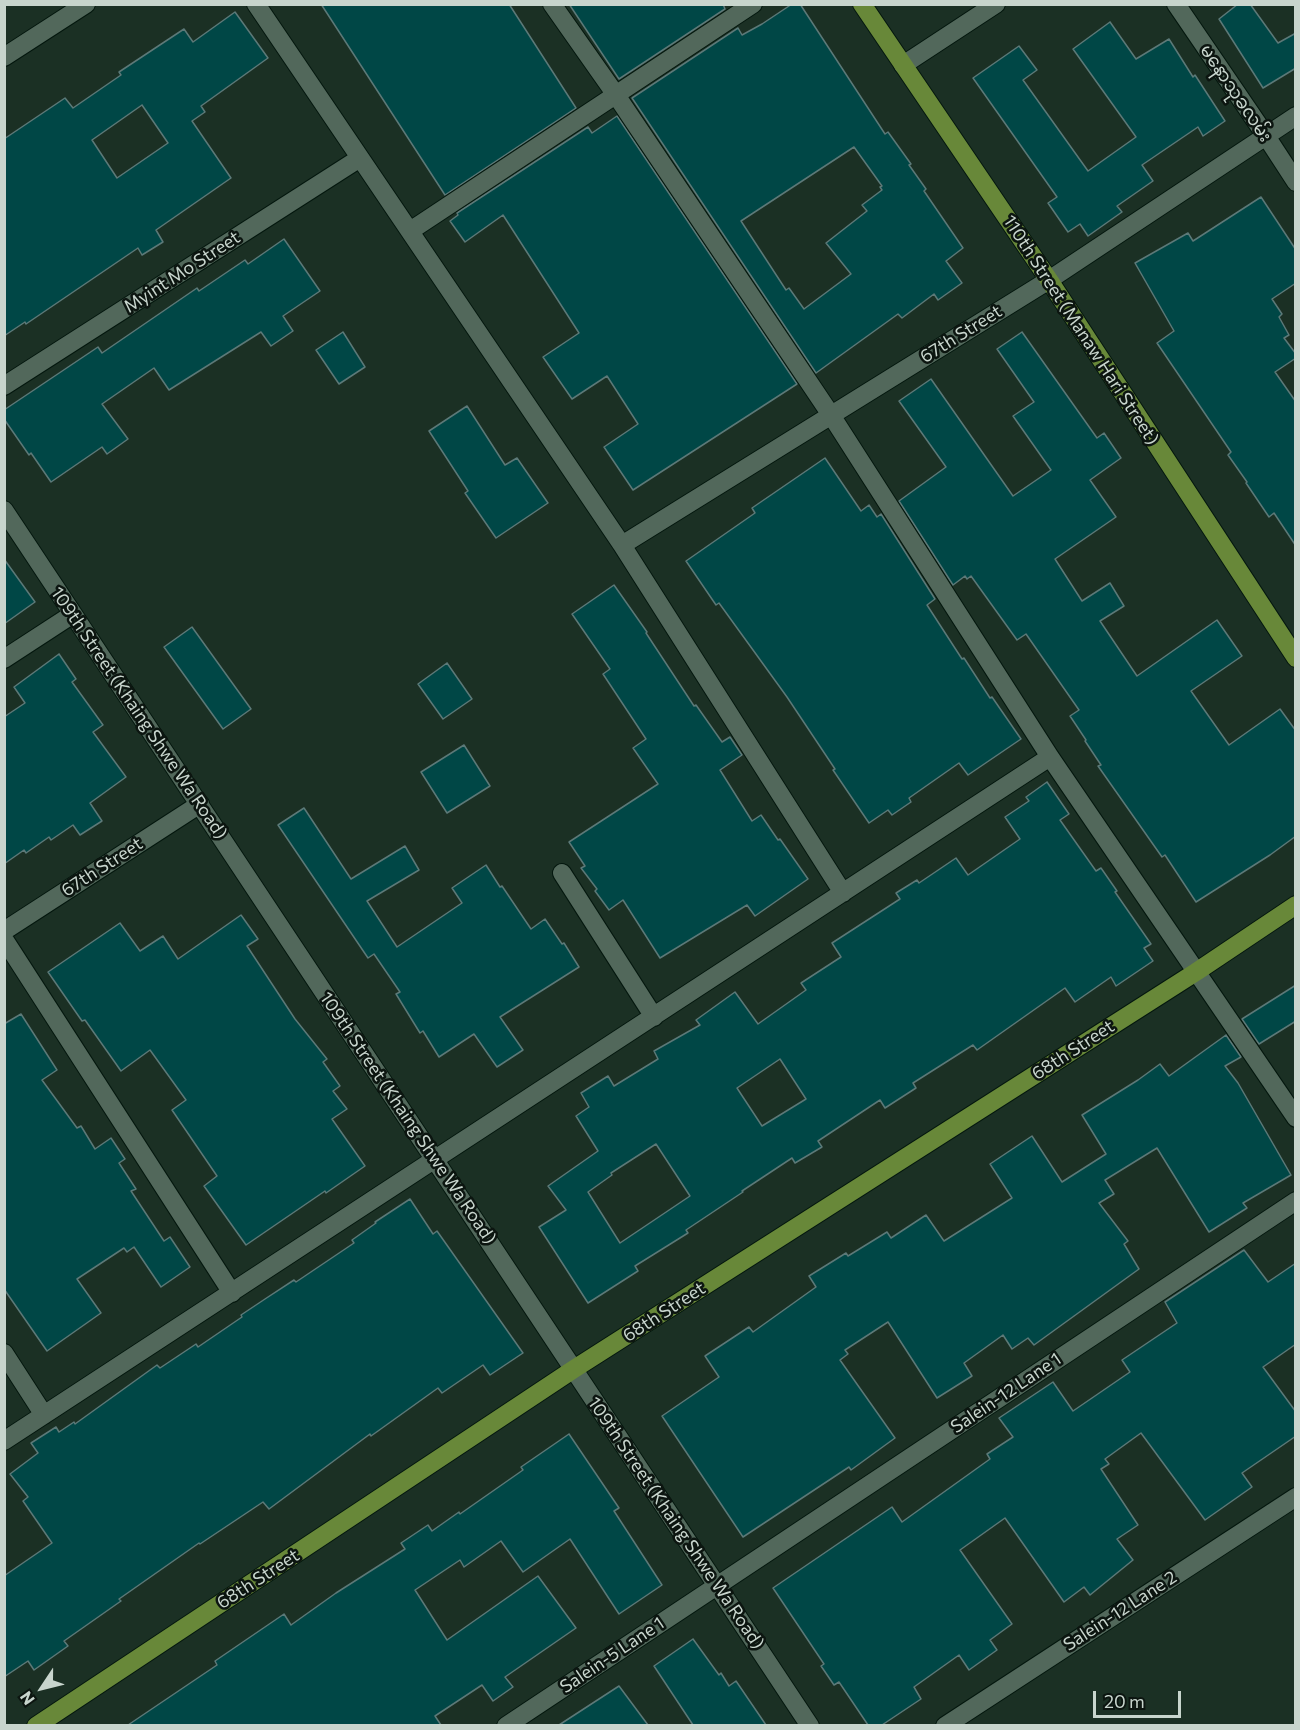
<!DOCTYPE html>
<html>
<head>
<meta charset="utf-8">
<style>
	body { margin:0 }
	#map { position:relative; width:1300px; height:1730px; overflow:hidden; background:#1b3024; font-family:Commissioner,sans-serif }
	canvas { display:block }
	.frame { position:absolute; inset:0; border:6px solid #c8d5cd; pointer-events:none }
	.north { position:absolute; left:12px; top:1658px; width:60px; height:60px; -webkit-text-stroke:4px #0c1510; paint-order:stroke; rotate:235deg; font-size:16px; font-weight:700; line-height:24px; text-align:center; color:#c8d5cd }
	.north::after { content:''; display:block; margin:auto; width:21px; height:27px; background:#c8d5cd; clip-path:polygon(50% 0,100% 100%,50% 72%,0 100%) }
	.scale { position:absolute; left:1093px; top:1691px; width:88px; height:27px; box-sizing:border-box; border:3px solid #c8d5cd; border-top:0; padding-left:8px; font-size:18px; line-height:21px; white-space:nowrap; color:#c8d5cd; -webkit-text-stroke:4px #0c1510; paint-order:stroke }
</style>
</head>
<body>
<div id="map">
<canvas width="1300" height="1730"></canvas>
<div class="frame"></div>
<div class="north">N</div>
<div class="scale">20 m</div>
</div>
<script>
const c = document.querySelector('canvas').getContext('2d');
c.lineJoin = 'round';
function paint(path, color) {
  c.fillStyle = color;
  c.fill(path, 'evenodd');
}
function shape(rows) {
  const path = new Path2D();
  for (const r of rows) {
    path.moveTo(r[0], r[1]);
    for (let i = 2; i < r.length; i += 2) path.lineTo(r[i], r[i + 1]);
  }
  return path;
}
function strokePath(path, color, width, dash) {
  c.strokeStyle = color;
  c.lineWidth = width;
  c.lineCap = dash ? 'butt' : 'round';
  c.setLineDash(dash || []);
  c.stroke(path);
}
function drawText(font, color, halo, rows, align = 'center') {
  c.font = font + ' Commissioner,"Noto Sans Myanmar",sans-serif';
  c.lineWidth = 5;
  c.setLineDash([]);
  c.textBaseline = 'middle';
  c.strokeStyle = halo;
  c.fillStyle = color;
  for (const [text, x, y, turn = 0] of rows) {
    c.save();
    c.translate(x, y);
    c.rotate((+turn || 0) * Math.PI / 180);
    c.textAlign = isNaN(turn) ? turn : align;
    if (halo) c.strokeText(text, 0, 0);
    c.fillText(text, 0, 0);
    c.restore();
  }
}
const building = shape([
	[321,4,509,4,576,108,445,195,321,4],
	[569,4,723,4,725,9,619,79,569,4],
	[792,4,800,4,885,134,888,132,911,164,909,165,926,189,924,191,963,248,946,261,962,283,938,300,934,294,902,318,898,314,816,373,632,98,738,28,742,35,762,24,792,4],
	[854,147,882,186,880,187,882,190,862,205,867,211,826,243,851,274,804,309,789,288,786,290,741,221,854,147],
	[1238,4,1250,4,1278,43,1296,33,1296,68,1263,88,1219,19,1238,4],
	[235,12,268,58,201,106,205,112,192,121,231,178,156,230,163,242,142,255,138,248,26,324,25,322,4,336,4,139,65,98,73,108,121,75,119,72,184,29,193,42,235,12],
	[142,105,168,143,117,178,92,140,142,105],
	[1110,22,1136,59,1169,39,1193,77,1195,75,1225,121,1203,136,1198,127,1142,165,1153,181,1117,206,1122,212,1088,236,1080,224,1068,232,1048,203,1057,197,973,78,1019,46,1037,70,1023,80,1088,171,1136,137,1073,49,1110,22],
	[617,116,797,384,633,490,604,447,638,424,607,376,572,399,543,357,579,333,503,215,465,242,450,221,458,215,457,213,588,127,592,133,617,116],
	[1261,197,1296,250,1296,283,1272,299,1282,314,1279,317,1289,335,1284,338,1296,354,1296,358,1275,372,1296,402,1296,546,1274,513,1269,517,1246,483,1247,482,1228,455,1231,452,1157,343,1174,331,1135,263,1188,233,1193,241,1261,197],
	[284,239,320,291,283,316,293,331,271,346,261,332,169,390,154,368,102,404,128,439,107,454,102,447,51,482,31,453,29,455,4,419,4,410,98,347,102,353,197,288,199,291,245,260,248,264,284,239],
	[343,332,365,367,339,384,316,350,343,332],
	[1022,332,1097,438,1104,433,1121,458,1090,480,1116,517,1055,559,1082,601,1110,583,1124,606,1100,621,1137,676,1217,620,1242,656,1191,691,1229,745,1280,709,1296,731,1296,836,1270,855,1196,902,1165,855,1162,857,1098,766,1101,765,1085,741,1086,740,1070,716,1079,710,1026,634,1017,640,971,576,967,579,965,576,953,585,899,501,946,467,899,401,931,379,1013,496,1051,470,1013,416,1034,402,997,349,1022,332],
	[467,406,505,465,517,458,548,503,496,538,465,493,468,491,429,431,467,406],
	[825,458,861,511,869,505,877,517,881,514,935,599,927,605,962,659,964,658,990,698,992,697,1021,739,968,775,959,763,909,798,911,802,892,815,888,810,869,823,833,770,835,769,787,697,719,603,716,605,686,561,755,513,752,508,825,458],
	[4,559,35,602,4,624,4,559],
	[614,585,647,632,646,633,694,706,696,705,722,742,730,737,742,755,720,770,752,821,761,815,778,840,780,839,808,879,755,916,747,905,660,958,623,900,609,910,595,891,597,889,581,868,585,866,569,842,658,784,633,748,646,739,603,674,610,669,572,614,614,585],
	[192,627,251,709,223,729,164,647,192,627],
	[59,654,76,679,72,682,103,725,93,732,126,777,90,803,102,821,80,835,73,825,51,840,49,837,26,853,24,850,4,864,4,717,25,703,14,687,59,654],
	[447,663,472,699,443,719,418,684,447,663],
	[464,745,490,786,447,813,421,772,464,745],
	[1047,782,1069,814,1060,820,1096,871,1101,868,1117,891,1115,892,1151,944,1144,948,1153,961,1116,986,1111,977,1075,1002,1065,988,977,1050,973,1045,913,1083,916,1088,885,1108,880,1100,818,1141,822,1147,795,1163,792,1158,742,1191,743,1192,686,1230,688,1233,635,1266,638,1271,588,1303,539,1227,566,1210,548,1186,598,1151,576,1116,589,1107,581,1093,608,1076,614,1086,658,1059,654,1051,700,1025,696,1020,735,992,758,1024,806,990,801,983,841,957,832,943,900,899,896,893,917,880,919,883,956,858,968,875,1020,839,1005,817,1029,801,1026,797,1047,782],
	[780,1059,806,1099,762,1126,737,1088,780,1059],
	[656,1144,690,1196,620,1243,588,1192,612,1175,611,1173,656,1144],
	[304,808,351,879,405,846,419,870,367,901,397,947,462,903,452,888,486,865,500,887,502,886,531,929,545,919,562,944,564,943,579,967,500,1017,523,1050,497,1067,474,1034,439,1057,423,1031,420,1033,396,994,400,992,374,954,368,958,278,825,304,808],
	[241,915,258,939,247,946,295,1019,327,1059,323,1062,340,1086,333,1091,347,1109,332,1119,365,1166,326,1193,325,1191,246,1245,204,1186,217,1176,172,1110,186,1100,150,1050,121,1071,85,1020,82,1021,48,972,120,923,140,951,163,936,178,959,241,915],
	[1296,985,1296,1021,1259,1044,1242,1019,1296,985],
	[21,1014,57,1070,42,1080,77,1128,81,1126,95,1149,111,1138,125,1159,119,1163,136,1189,131,1191,164,1241,170,1237,190,1267,161,1287,134,1247,127,1252,124,1248,77,1279,101,1313,47,1351,4,1289,4,1024,21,1014],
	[1226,1035,1241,1057,1225,1066,1238,1083,1291,1175,1243,1203,1247,1208,1209,1232,1157,1148,1105,1180,1114,1194,1099,1203,1128,1241,1124,1244,1139,1269,1034,1345,1028,1338,1012,1349,1003,1335,964,1363,972,1376,937,1398,888,1322,845,1350,848,1354,840,1360,895,1438,851,1470,849,1467,743,1537,662,1416,719,1377,705,1356,749,1327,753,1332,816,1287,809,1276,846,1253,848,1256,887,1232,891,1238,926,1215,944,1241,1012,1198,990,1164,1032,1136,1062,1182,1106,1154,1082,1115,1138,1080,1160,1064,1169,1076,1226,1035],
	[410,1199,433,1234,437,1231,523,1353,490,1375,483,1365,442,1393,438,1388,371,1436,370,1434,269,1509,263,1502,200,1544,199,1543,119,1599,121,1601,64,1641,68,1646,34,1670,28,1661,4,1677,4,1576,52,1543,23,1501,28,1497,10,1474,38,1453,31,1443,56,1427,59,1432,74,1422,75,1424,157,1365,160,1368,196,1344,198,1347,242,1317,241,1315,265,1299,294,1280,296,1282,354,1243,352,1240,376,1223,375,1222,410,1199],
	[1244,1250,1268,1282,1296,1263,1296,1344,1263,1367,1296,1412,1296,1436,1242,1473,1252,1487,1205,1520,1141,1433,1105,1459,1109,1464,1101,1469,1138,1525,1117,1539,1133,1560,1090,1595,1084,1587,1064,1602,1005,1518,960,1550,1012,1624,990,1640,997,1650,969,1670,959,1655,914,1687,921,1699,882,1725,868,1725,839,1682,834,1685,821,1666,824,1664,773,1588,892,1507,902,1522,990,1459,987,1454,1013,1437,999,1418,1053,1382,1073,1411,1130,1372,1122,1360,1177,1323,1165,1302,1244,1250],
	[569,1434,619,1508,614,1511,662,1585,619,1614,570,1539,523,1572,501,1541,464,1567,460,1560,415,1590,447,1640,538,1576,576,1628,505,1677,513,1687,493,1701,482,1685,435,1716,441,1725,128,1725,217,1665,215,1661,284,1614,291,1625,336,1593,405,1549,401,1543,428,1525,432,1531,459,1512,460,1514,523,1470,521,1467,569,1434],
	[693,1639,719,1675,721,1673,729,1686,736,1681,766,1725,693,1725,654,1666,693,1639],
	[619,1686,648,1725,559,1725,619,1686]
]);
const minor = shape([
	[256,4,622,545,843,893],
	[552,4,616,95,831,415,1050,757,1296,1118],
	[1176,4,1266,136,1296,182],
	[4,57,86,4],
	[903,65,996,4],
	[410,231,753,4],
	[4,386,360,158],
	[4,510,810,1726],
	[622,545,1049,280,1296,116],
	[4,659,73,614],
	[562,873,654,1017],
	[4,931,200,804],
	[4,939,232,1293],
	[4,1353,44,1415],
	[4,1441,1050,757],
	[506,1726,1296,1201],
	[945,1726,1296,1497]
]);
const major = shape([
	[862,4,1049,280,1296,658],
	[36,1726,574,1369,1196,972,1296,905]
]);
const streetNames = [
	["မနောသုခလမ်း",1236,93,56],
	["Myint Mo Street",182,272,-33],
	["110th Street (Manaw Hari Street)",1081,330,57],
	["67th Street",961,334,-32],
	["109th Street (Khaing Shwe Wa Road)",139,713,56],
	["67th Street",102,867,-33],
	["68th Street",1073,1050,-33],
	["109th Street (Khaing Shwe Wa Road)",408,1118,56],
	["68th Street",664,1312,-33],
	["Salein-12 Lane 1",1006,1393,-34],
	["109th Street (Khaing Shwe Wa Road)",676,1523,56],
	["68th Street",258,1579,-33],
	["Salein-12 Lane 2",1120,1611,-33],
	["Salein-5 Lane 1",612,1655,-34]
];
paint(building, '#004746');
strokePath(building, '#5c7978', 1.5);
strokePath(minor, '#04170e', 20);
strokePath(major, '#04170e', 20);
strokePath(minor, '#52685b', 18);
strokePath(major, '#688839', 18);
drawText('18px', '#c8d5cd', '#0c1510', streetNames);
</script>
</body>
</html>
